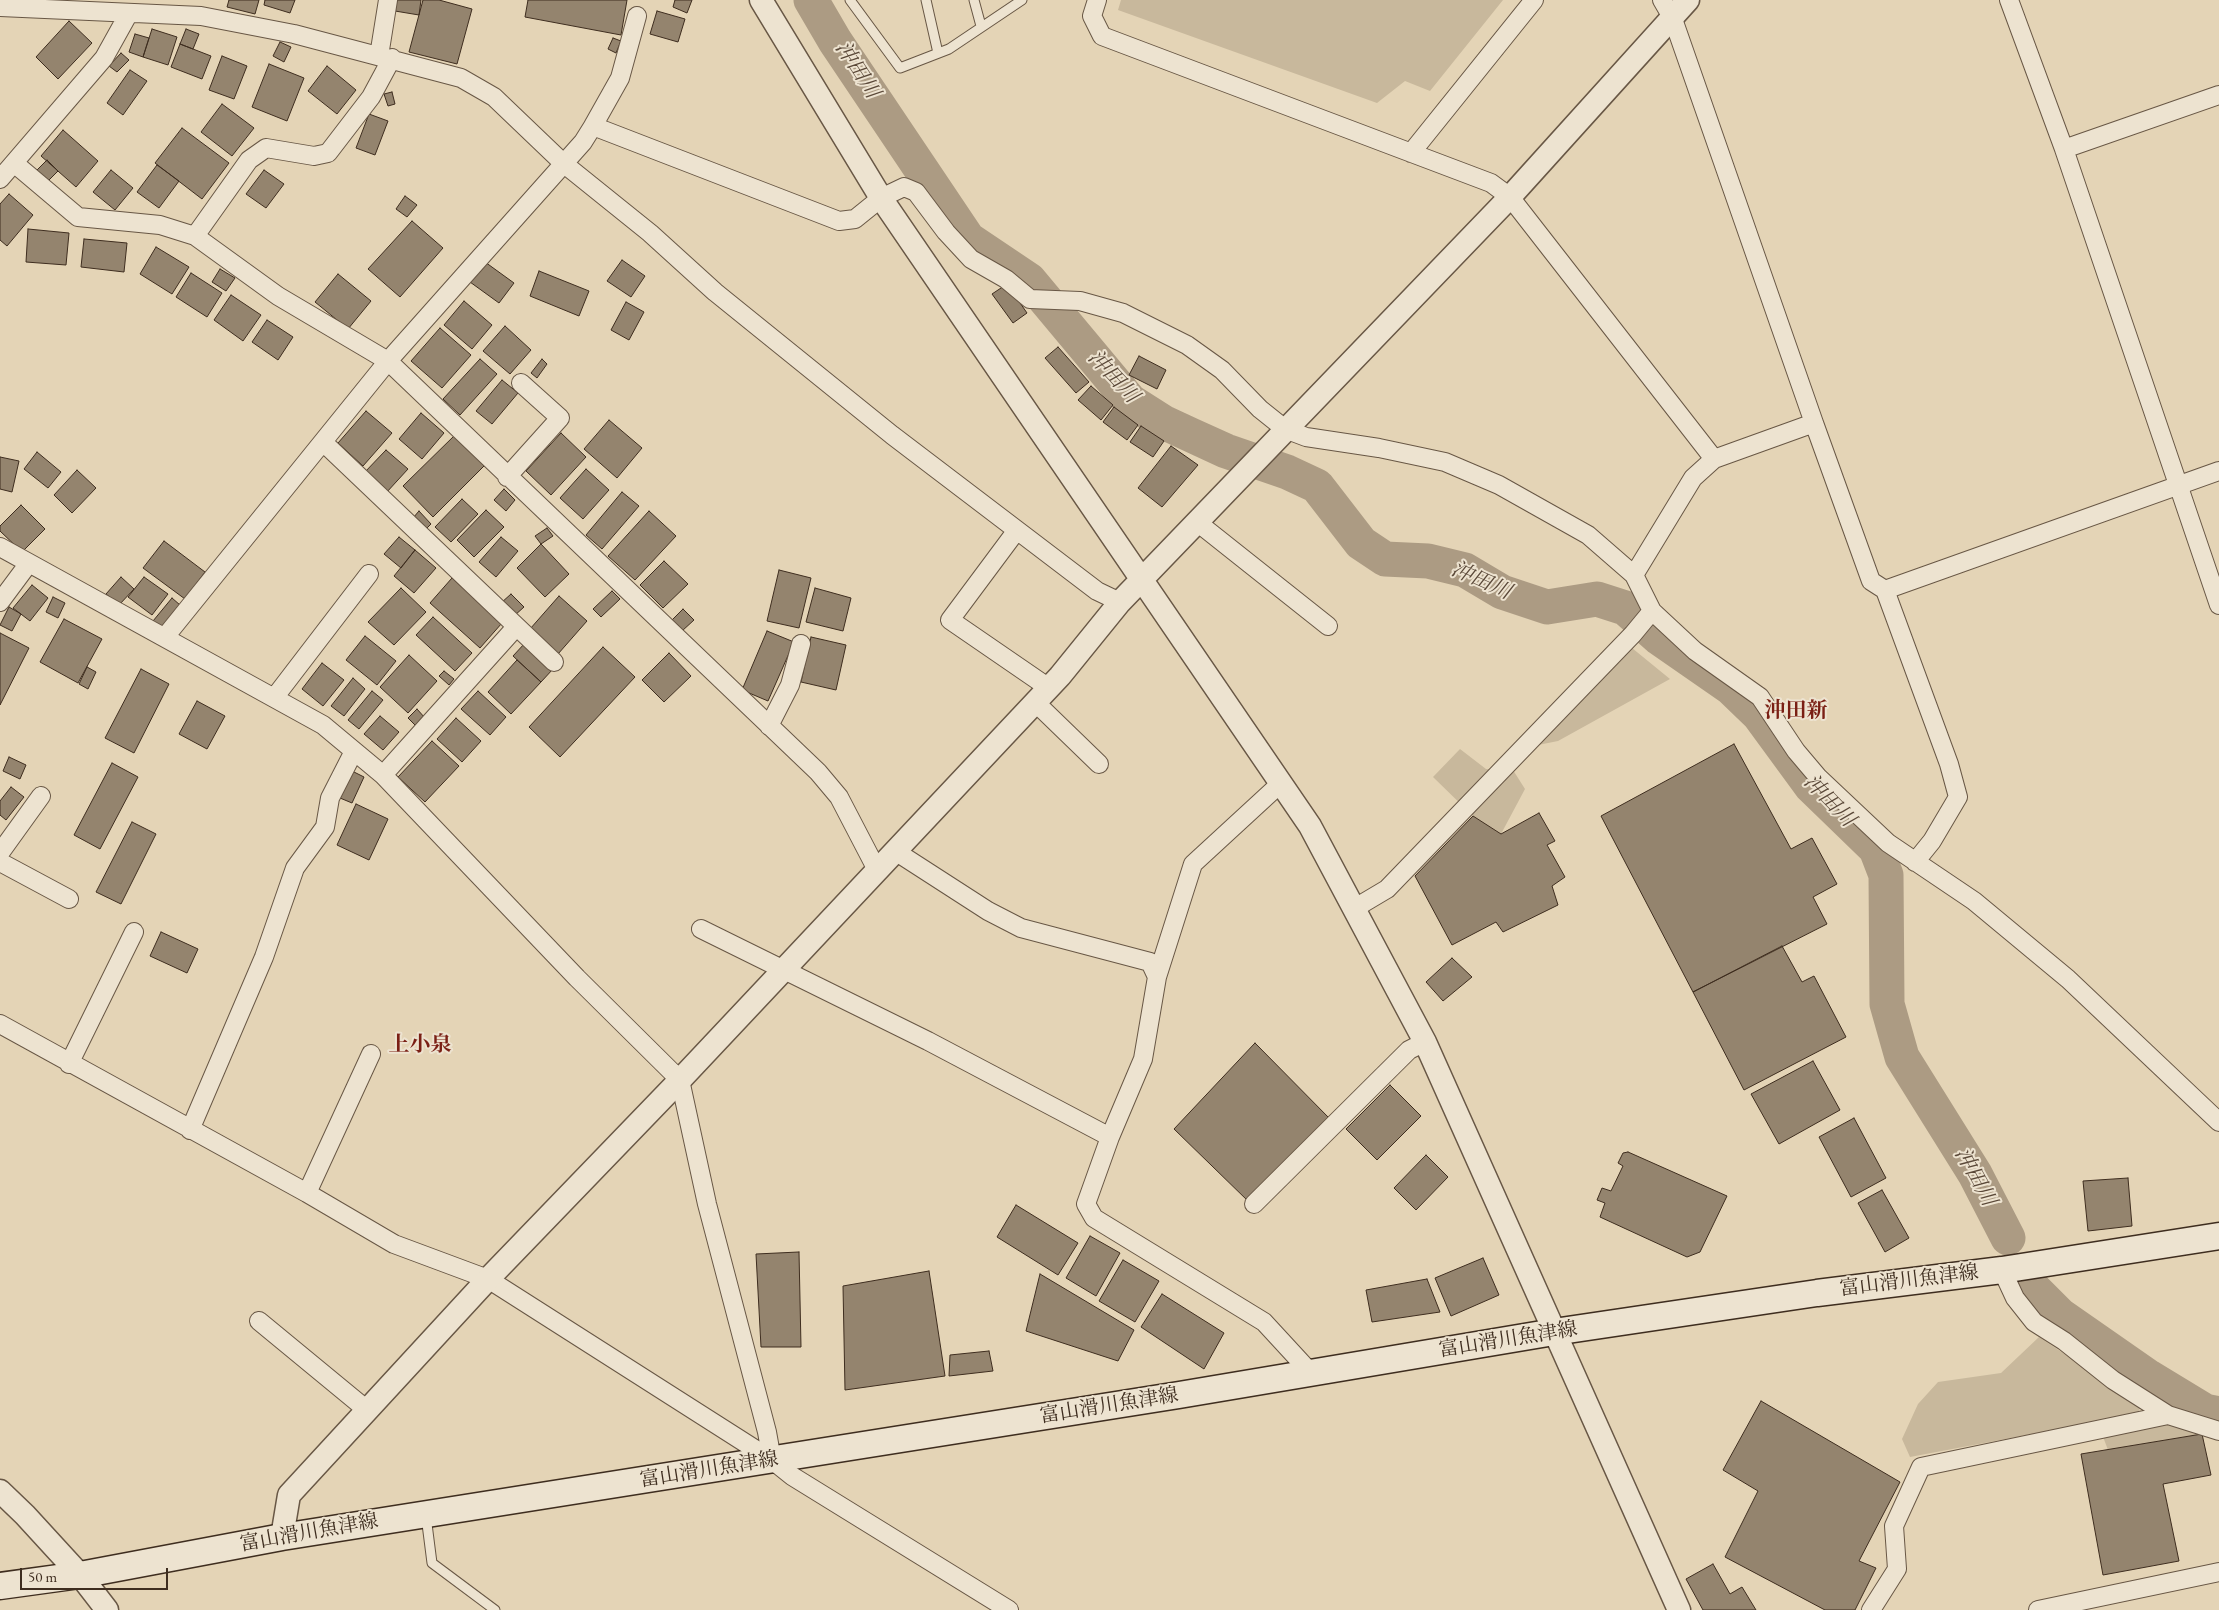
<!DOCTYPE html>
<html>
<head>
<meta charset="utf-8">
<style>
	body { margin:0 }
	#map { position:relative; width:2219px; height:1610px; overflow:hidden; background:#e4d4b6; font-family:"EB Garamond",serif }
	canvas { display:block }
	.scale { position:absolute; left:20px; top:1568px; width:148px; height:22px; box-sizing:border-box; border:2px solid #3e2d1f; border-top:0; padding-left:6px; font-size:15px; line-height:18px; white-space:nowrap; color:#3e2d1f; -webkit-text-stroke:4px #ede3d0; paint-order:stroke }
</style>
</head>
<body>
<div id="map">
<canvas width="2219" height="1610"></canvas>
<div class="scale">50 m</div>
</div>
<script>
const c = document.querySelector('canvas').getContext('2d');
c.lineJoin = 'round';
function paint(path, color) {
  c.fillStyle = color;
  c.fill(path, 'evenodd');
}
function shape(rows) {
  const path = new Path2D();
  for (const r of rows) {
    path.moveTo(r[0], r[1]);
    for (let i = 2; i < r.length; i += 2) path.lineTo(r[i], r[i + 1]);
  }
  return path;
}
function strokePath(path, color, width, dash) {
  c.strokeStyle = color;
  c.lineWidth = width;
  c.lineCap = dash ? 'butt' : 'round';
  c.setLineDash(dash || []);
  c.stroke(path);
}
function drawText(font, color, halo, rows, align = 'center') {
  c.font = font + ' "EB Garamond","Noto Serif JP",serif';
  c.lineWidth = 4;
  c.setLineDash([]);
  c.textBaseline = 'middle';
  c.strokeStyle = halo;
  c.fillStyle = color;
  for (const [text, x, y, turn = 0] of rows) {
    c.save();
    c.translate(x, y);
    c.rotate((+turn || 0) * Math.PI / 180);
    c.textAlign = isNaN(turn) ? turn : align;
    if (halo) c.strokeText(text, 0, 0);
    c.fillText(text, 0, 0);
    c.restore();
  }
}
const green = shape([
	[1121,0,1503,0,1430,91,1405,81,1377,103,1118,10],
	[1632,648,1670,679,1558,741,1538,745],
	[1460,749,1486,769,1513,770,1525,789,1501,834,1473,816,1433,777],
	[2039,1337,2141,1405,2138,1414,1910,1457,1902,1439,1918,1404,1938,1382,2001,1373],
	[2166,1421,2202,1434,2108,1450,2102,1434]
]);
const river = shape([
	[811,0,835,41,968,239,1029,280,1130,401,1163,422,1191,435,1226,451,1287,472,1317,486,1361,543,1385,559,1428,561,1465,570,1502,592,1547,607,1597,599,1625,608,1659,638,1731,688,1759,715,1811,786,1876,849,1886,875,1887,1004,1902,1057,1975,1174,2008,1238],
	[2032,1287,2060,1315,2149,1377,2205,1411,2219,1414]
]);
const building = shape([
	[229,0,259,0,255,14,227,7,229,0],
	[265,0,295,0,290,13,264,5,265,0],
	[397,0,421,0,419,15,395,11,397,0],
	[423,0,439,0,472,9,457,64,409,52,423,0],
	[528,0,627,0,621,35,525,17,528,0],
	[675,0,692,0,687,13,673,7,675,0],
	[657,11,685,19,678,42,650,34,657,11],
	[69,21,92,43,58,79,36,57,69,21],
	[152,29,177,37,168,65,143,57,152,29],
	[186,29,199,34,193,49,180,44,186,29],
	[135,34,149,38,143,57,129,52,135,34],
	[613,38,621,41,616,53,608,49,613,38],
	[280,42,291,47,284,62,273,56,280,42],
	[180,44,211,56,202,79,171,67,180,44],
	[121,53,129,60,117,72,109,66,121,53],
	[222,56,247,66,234,99,209,90,222,56],
	[269,64,304,78,287,121,252,107,269,64],
	[327,66,356,90,337,114,308,91,327,66],
	[130,70,147,81,123,115,107,103,130,70],
	[392,92,395,104,388,106,384,94,392,92],
	[222,104,254,128,232,156,201,132,222,104],
	[369,114,388,121,375,155,356,148,369,114],
	[182,128,229,163,202,199,155,163,182,128],
	[63,130,98,161,76,187,41,156,63,130],
	[47,160,58,171,48,181,37,170,47,160],
	[157,165,179,181,159,208,137,192,157,165],
	[111,170,133,188,115,210,93,192,111,170],
	[264,170,284,184,266,208,246,194,264,170],
	[9,194,33,215,7,246,0,240,0,204,9,194],
	[405,196,417,205,407,217,396,209,405,196],
	[412,221,443,248,400,297,368,269,412,221],
	[28,229,69,233,66,265,26,262,28,229],
	[84,239,127,243,124,272,81,267,84,239],
	[156,247,189,267,172,294,140,274,156,247],
	[622,260,645,276,631,297,607,281,622,260],
	[485,262,514,283,499,303,470,282,485,262],
	[220,269,235,278,226,291,212,282,220,269],
	[539,271,589,291,579,316,530,296,539,271],
	[191,273,222,293,207,317,176,297,191,273],
	[338,274,371,301,348,329,315,302,338,274],
	[1007,284,1027,313,1013,323,992,294,1007,284],
	[231,295,261,315,243,341,214,320,231,295],
	[464,301,492,325,472,349,444,325,464,301],
	[626,302,644,312,629,340,611,330,626,302],
	[267,320,293,337,278,360,252,342,267,320],
	[505,326,531,350,510,374,483,351,505,326],
	[440,328,471,355,442,388,411,361,440,328],
	[1058,347,1089,382,1076,393,1045,358,1058,347],
	[1139,356,1166,370,1157,389,1129,375,1139,356],
	[480,359,497,374,460,415,443,399,480,359],
	[542,359,547,364,537,378,531,373,542,359],
	[502,380,518,393,492,424,476,411,502,380],
	[1091,386,1113,405,1101,420,1078,400,1091,386],
	[1114,407,1138,425,1127,440,1103,422,1114,407],
	[366,411,392,433,363,466,338,443,366,411],
	[421,413,444,433,422,459,399,439,421,413],
	[609,420,642,448,617,478,584,449,609,420],
	[1141,426,1164,441,1153,457,1130,442,1141,426],
	[561,433,586,457,551,495,526,471,561,433],
	[455,435,485,465,433,517,403,486,455,435],
	[1171,446,1198,465,1162,507,1138,488,1171,446],
	[386,450,408,469,386,493,364,473,386,450],
	[37,452,61,472,48,488,24,469,37,452],
	[0,457,19,461,12,492,0,489,0,457],
	[586,469,609,490,583,519,560,498,586,469],
	[77,470,96,488,72,513,54,495,77,470],
	[504,489,515,500,506,511,494,500,504,489],
	[622,492,639,506,602,549,586,535,622,492],
	[462,499,478,514,451,542,435,527,462,499],
	[21,505,45,529,22,552,0,531,0,526,21,505],
	[486,510,504,527,474,557,457,540,486,510],
	[419,511,431,524,425,530,413,518,419,511],
	[649,511,676,536,635,580,608,556,649,511],
	[547,528,553,536,541,544,535,536,547,528],
	[399,537,415,550,401,568,384,554,399,537],
	[501,537,518,551,496,577,479,562,501,537],
	[164,541,205,572,185,599,143,568,164,541],
	[541,544,569,574,545,597,517,568,541,544],
	[415,550,436,568,414,593,394,576,415,550],
	[664,561,688,584,663,608,640,585,664,561],
	[779,570,811,578,799,628,767,621,779,570],
	[121,577,134,589,119,605,106,594,121,577],
	[144,577,168,594,152,615,128,597,144,577],
	[452,578,502,623,480,648,430,603,452,578],
	[32,585,48,598,30,621,13,608,32,585],
	[401,588,426,612,394,645,368,622,401,588],
	[815,588,851,598,843,631,806,622,815,588],
	[612,591,620,599,601,617,593,609,612,591],
	[511,594,524,607,514,616,501,603,511,594],
	[559,596,587,621,558,654,530,629,559,596],
	[53,597,65,603,58,618,46,612,53,597],
	[172,598,180,605,161,628,153,621,172,598],
	[9,607,21,614,12,631,0,625,9,607],
	[683,609,694,620,682,631,672,620,683,609],
	[433,617,472,653,455,671,416,635,433,617],
	[64,619,102,639,78,683,40,662,64,619],
	[767,631,794,642,768,701,742,690,767,631],
	[0,633,29,648,0,705,0,633],
	[365,636,396,661,377,685,346,660,365,636],
	[811,637,846,645,836,690,801,682,811,637],
	[525,643,553,669,541,682,513,656,525,643],
	[603,647,635,677,560,757,529,727,603,647],
	[669,653,691,676,664,702,642,680,669,653],
	[409,655,437,681,408,713,380,687,409,655],
	[517,660,541,682,511,714,488,692,517,660],
	[322,663,344,680,323,706,302,689,322,663],
	[87,667,96,672,88,689,79,684,87,667],
	[141,669,169,684,134,753,105,738,141,669],
	[444,671,454,679,449,685,439,676,444,671],
	[353,678,365,689,344,716,331,706,353,678],
	[372,691,383,700,359,729,348,720,372,691],
	[478,691,506,717,490,735,461,709,478,691],
	[197,701,225,716,207,749,179,734,197,701],
	[417,709,425,718,416,726,408,718,417,709],
	[380,716,399,732,383,750,364,734,380,716],
	[456,718,481,741,462,762,437,739,456,718],
	[432,741,459,766,425,802,398,777,432,741],
	[1734,744,1791,849,1812,838,1837,884,1813,897,1827,924,1693,992,1601,816,1734,744],
	[9,757,26,765,20,779,3,771,9,757],
	[112,763,138,777,100,849,74,835,112,763],
	[352,771,364,777,352,803,340,798,352,771],
	[11,787,24,797,6,820,0,815,0,801,11,787],
	[356,804,388,819,369,860,337,845,356,804],
	[1539,813,1555,841,1547,845,1565,877,1552,886,1558,905,1503,932,1496,922,1452,945,1415,876,1473,816,1501,834,1539,813],
	[132,822,156,834,121,904,96,892,132,822],
	[161,932,198,949,187,973,150,956,161,932],
	[1782,946,1802,982,1814,976,1846,1037,1744,1090,1693,992,1782,946],
	[1452,958,1472,977,1443,1001,1426,982,1452,958],
	[1255,1043,1331,1120,1249,1202,1174,1129,1255,1043],
	[1813,1061,1840,1110,1779,1144,1751,1094,1813,1061],
	[1390,1085,1421,1116,1377,1160,1346,1129,1390,1085],
	[1854,1118,1886,1178,1851,1197,1819,1137,1854,1118],
	[1628,1152,1727,1196,1700,1252,1687,1257,1600,1217,1605,1203,1597,1200,1602,1188,1611,1191,1623,1166,1618,1163,1623,1153,1628,1152],
	[1426,1155,1448,1177,1416,1210,1394,1188,1426,1155],
	[2128,1178,2132,1226,2088,1231,2083,1181,2128,1178],
	[1882,1190,1909,1238,1885,1252,1858,1203,1882,1190],
	[1016,1205,1078,1243,1058,1275,997,1237,1016,1205],
	[1090,1236,1120,1253,1096,1296,1066,1278,1090,1236],
	[799,1252,801,1347,761,1347,756,1254,799,1252],
	[1483,1258,1499,1295,1451,1316,1435,1278,1483,1258],
	[1123,1260,1159,1281,1135,1322,1099,1301,1123,1260],
	[929,1271,945,1376,845,1390,843,1286,929,1271],
	[1040,1274,1134,1330,1118,1361,1026,1331,1040,1274],
	[1427,1279,1440,1312,1372,1322,1366,1290,1427,1279],
	[1162,1294,1224,1333,1204,1369,1141,1327,1162,1294],
	[989,1351,993,1371,949,1376,950,1355,989,1351],
	[1761,1401,1900,1482,1859,1561,1876,1568,1855,1610,1825,1610,1725,1557,1758,1491,1723,1470,1761,1401],
	[2202,1434,2211,1475,2163,1484,2179,1561,2103,1575,2081,1454,2202,1434],
	[1713,1564,1730,1594,1742,1587,1756,1610,1703,1610,1686,1579,1713,1564]
]);
const service = shape([
	[850,0,900,68,949,49,1022,0],
	[926,0,938,53],
	[974,0,981,26],
	[426,1516,432,1563,495,1610]
]);
const minor = shape([
	[1097,0,1092,16,1102,36,1491,183,1510,197,1714,459],
	[1662,0,1673,19,1814,423],
	[2009,0,2064,149],
	[0,7,201,16,294,34,461,78,494,97,563,163,650,233,715,292,892,435,1097,591,1120,602],
	[379,56,388,0],
	[2219,95,2064,149,2219,605],
	[593,126,620,78,637,16],
	[1411,153,1534,0],
	[14,163,78,217,160,225,195,236,278,296,388,361,818,772,839,797,877,870],
	[0,179,104,58,129,13],
	[195,236,249,160,266,148,314,156,328,153,371,97,392,58],
	[323,442,554,662],
	[507,477,560,418,521,383],
	[1197,522,1328,626],
	[1017,530,950,620,1049,688],
	[0,547,323,725,383,775,577,978,680,1080,707,1204,767,1432,772,1460],
	[1634,575,1693,478,1714,459,1814,423,1871,581,1885,590,1949,764,1958,797,1932,841,1915,862],
	[1885,590,2219,471],
	[0,602,29,563],
	[165,637,388,361,583,142,593,126,839,221,855,219,881,198,904,187,916,192,946,232,971,259,1006,279,1030,299,1080,301,1123,313,1187,345,1222,370,1260,409,1285,429,1306,437,1379,448,1445,462,1499,485,1588,535,1634,575,1652,611,1695,651,1760,697,1796,751,1818,777,1888,843,1974,901,2068,979,2219,1122],
	[274,698,369,574],
	[1035,702,1099,764],
	[769,726,790,685,801,644],
	[383,775,516,627],
	[895,851,988,911,1021,928,1150,962,1157,977,1143,1059,1110,1137,1086,1204,1094,1218,1264,1322,1311,1373],
	[0,853,41,796],
	[0,862,69,899],
	[1355,908,1387,889,1633,634,1652,611],
	[701,929,928,1041,1110,1137],
	[1157,977,1193,864,1281,783],
	[0,1024,307,1193,394,1244,488,1279,772,1460,792,1476,1009,1610],
	[69,1064,134,932],
	[190,1130,264,957,295,868,325,827,330,798,354,751],
	[307,1193,371,1054],
	[1254,1204,1409,1050,1425,1042],
	[2002,1270,2015,1298,2034,1322,2064,1341,2113,1380,2168,1415,2219,1431],
	[259,1321,367,1410],
	[1871,1610,1897,1569,1894,1526,1921,1467,2168,1415],
	[2038,1610,2219,1572]
]);
const tertiary = shape([
	[761,0,881,198,1310,826,1425,1042,1679,1610],
	[0,1491,25,1515,80,1575,107,1610],
	[282,1537,289,1495,488,1279,680,1080,1060,676,1120,602,1510,197,1688,0]
]);
const secondary = shape([
	[0,1586,80,1575,282,1537,1179,1395,1554,1332,1817,1293,2002,1270,2219,1236]
]);
const streetNames = [
	["富山滑川魚津線",1909,1281,-7],
	["富山滑川魚津線",1508,1340,-9],
	["富山滑川魚津線",1109,1406,-9],
	["富山滑川魚津線",709,1470,-9],
	["富山滑川魚津線",309,1533,-10]
];
const waterNames = [
	["沖田川",857,70,57],
	["沖田川",1113,377,47],
	["沖田川",1481,581,24],
	["沖田川",1829,801,46],
	["沖田川",1975,1177,61]
];
const neighbourhoodNames = [
	["沖田新",1796,711],
	["上小泉",420,1045]
];
paint(green, '#c8b89c');
strokePath(river, '#ac9b83', 35);
paint(building, '#94846e');
strokePath(building, '#3e2d1f', 1);
strokePath(service, '#685745', 11);
strokePath(minor, '#685745', 20);
strokePath(tertiary, '#685745', 25);
strokePath(secondary, '#3e2d1f', 29);
strokePath(service, '#ede3d0', 9);
strokePath(minor, '#ede3d0', 18);
strokePath(tertiary, '#ede3d0', 22);
strokePath(secondary, '#ede3d0', 26);
drawText('20px', '#3e2d1f', '#ede3d0', streetNames);
drawText('italic 21px', '#5a4838', '#ede3d0', waterNames);
drawText('bold 21px', '#7a1f14', '#ede3d0', neighbourhoodNames);
</script>
</body>
</html>
